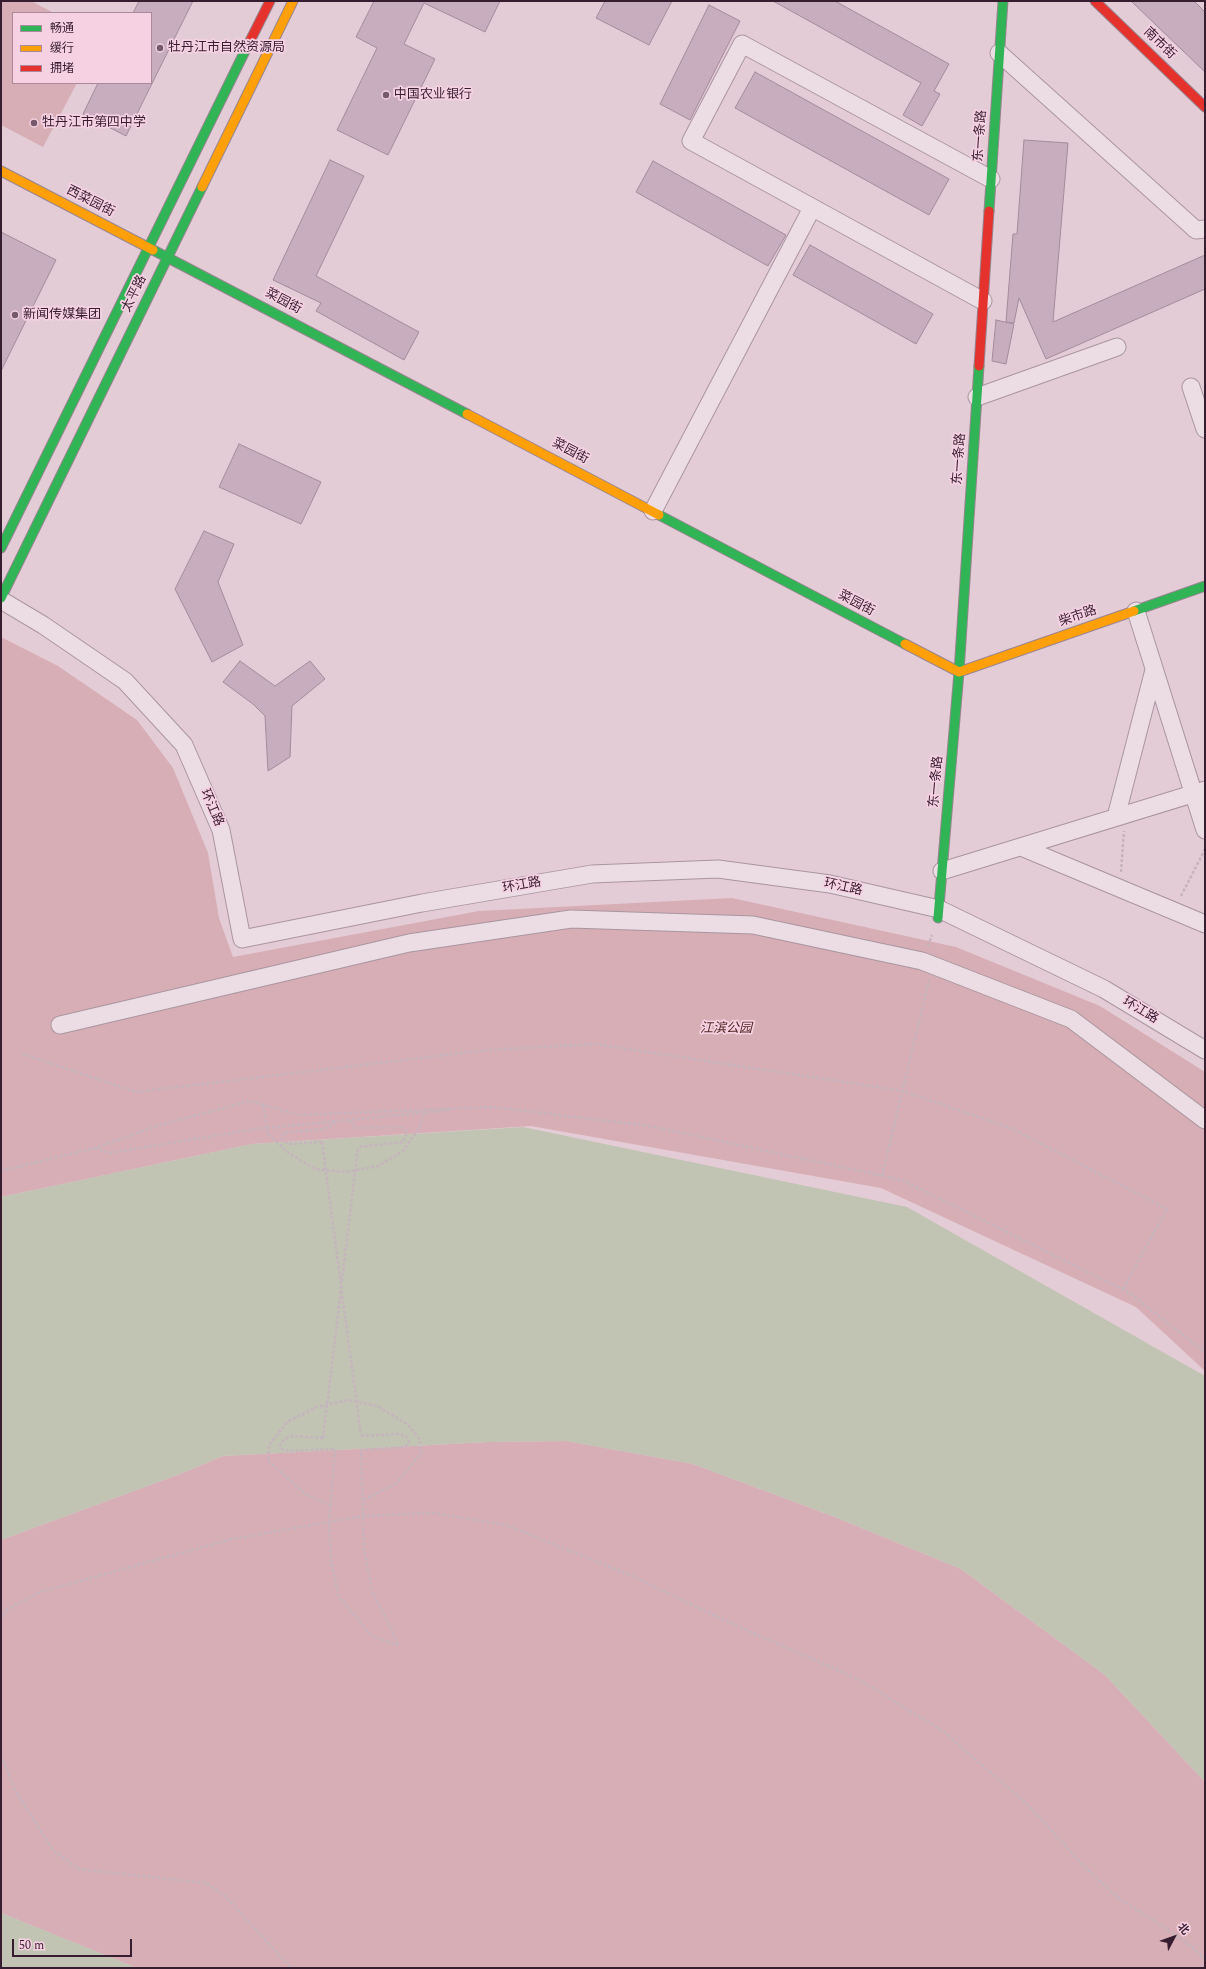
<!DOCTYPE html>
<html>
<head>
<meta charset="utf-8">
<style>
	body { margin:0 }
	#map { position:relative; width:1206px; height:1969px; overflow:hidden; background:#e4ccd7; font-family:Spectral,"Noto Sans SC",serif }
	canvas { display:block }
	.frame { position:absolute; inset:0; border:2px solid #371d30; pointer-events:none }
	.legend { position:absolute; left:12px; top:12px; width:140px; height:72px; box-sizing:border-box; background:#f5d1e2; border:1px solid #a9899b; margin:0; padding:5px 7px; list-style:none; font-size:12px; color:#371d30 }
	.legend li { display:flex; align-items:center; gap:8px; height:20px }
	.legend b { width:20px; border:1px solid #a9899b }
	.north { position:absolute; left:1154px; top:1917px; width:40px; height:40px; -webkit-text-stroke:3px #f5d1e2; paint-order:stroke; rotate:49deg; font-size:11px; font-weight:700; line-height:16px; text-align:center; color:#371d30 }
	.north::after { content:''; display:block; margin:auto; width:14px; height:18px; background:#371d30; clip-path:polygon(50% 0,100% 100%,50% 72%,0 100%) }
	.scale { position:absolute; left:12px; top:1939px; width:120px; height:18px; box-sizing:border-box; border:2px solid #371d30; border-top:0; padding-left:5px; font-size:12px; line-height:14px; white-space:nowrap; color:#371d30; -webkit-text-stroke:3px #f5d1e2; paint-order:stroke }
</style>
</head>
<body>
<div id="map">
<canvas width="1206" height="1969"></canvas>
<div class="frame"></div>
<ul class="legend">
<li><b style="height:5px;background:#30b455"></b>畅通</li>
<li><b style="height:5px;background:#ff9f0a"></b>缓行</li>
<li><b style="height:5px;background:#e5322d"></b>拥堵</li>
</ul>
<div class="north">北</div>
<div class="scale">50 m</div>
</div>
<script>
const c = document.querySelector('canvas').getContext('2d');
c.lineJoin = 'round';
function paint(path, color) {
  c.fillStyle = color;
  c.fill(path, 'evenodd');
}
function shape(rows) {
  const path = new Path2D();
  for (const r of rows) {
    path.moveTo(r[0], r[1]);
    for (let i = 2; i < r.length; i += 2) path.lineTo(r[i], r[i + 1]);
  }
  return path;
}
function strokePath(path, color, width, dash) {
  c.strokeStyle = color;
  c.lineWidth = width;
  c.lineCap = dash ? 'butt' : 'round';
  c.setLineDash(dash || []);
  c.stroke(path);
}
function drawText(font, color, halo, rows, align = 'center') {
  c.font = font + ' Spectral,"Noto Sans SC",serif';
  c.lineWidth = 3.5;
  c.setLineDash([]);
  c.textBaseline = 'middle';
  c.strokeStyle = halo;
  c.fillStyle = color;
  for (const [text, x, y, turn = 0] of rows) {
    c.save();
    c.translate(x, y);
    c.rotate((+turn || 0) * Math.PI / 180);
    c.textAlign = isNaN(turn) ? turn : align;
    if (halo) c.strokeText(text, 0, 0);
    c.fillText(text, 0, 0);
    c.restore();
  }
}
const green = shape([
	[1,1,31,1,54,13,13,13,13,83,77,83,43,147,1,125],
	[1,637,58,666,137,720,173,768,208,853,219,918,233,957,479,911,732,898,956,947,1100,1006,1205,1072,1205,1371,1136,1307,881,1188,531,1126,252,1144,1,1197],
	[567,1441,693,1464,835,1517,961,1569,1105,1675,1205,1782,1205,1968,137,1968,1,1913,1,1540,180,1474,223,1456,488,1442]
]);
const water = shape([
	[523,1127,907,1207,1205,1376,1205,1782,1105,1675,961,1569,835,1517,693,1464,566,1441,488,1442,223,1456,180,1474,1,1540,1,1197,252,1144],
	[1,1913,93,1950,137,1968,1,1968]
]);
const building = shape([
	[139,1,193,1,126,136,83,114,98,83,151,83,151,13,133,13,139,1],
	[374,1,500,1,485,32,424,3,404,44,435,59,388,155,337,130,377,48,356,37,374,1],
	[605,1,672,1,649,45,596,18,605,1],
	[773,1,835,1,949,64,934,91,940,94,922,126,903,115,921,83,773,1],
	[1131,1,1194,1,1205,12,1205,72,1131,1],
	[709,5,740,21,690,120,660,104,709,5],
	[755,72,949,179,929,215,735,108,755,72],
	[1024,140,1068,143,1053,322,1205,255,1205,289,1046,359,1019,298,1014,323,1006,322,1013,234,1017,234,1024,140],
	[330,160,364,176,316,276,419,332,404,360,316,311,321,303,273,280,330,160],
	[653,161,786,235,768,266,636,192,653,161],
	[1,232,56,260,1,371,1,232],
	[810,245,933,314,916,344,793,275,810,245],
	[996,320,1014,324,1006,364,992,361,996,320],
	[239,444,321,482,301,524,219,487,239,444],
	[204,531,234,544,218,582,243,645,212,662,175,589,204,531],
	[240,661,275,686,310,661,325,679,292,706,290,757,268,771,265,716,253,704,223,682,240,661]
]);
const path = shape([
	[1121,872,1124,831],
	[1181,896,1205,849],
	[928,946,932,935],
	[23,1054,136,1092,487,1050,595,1044,903,1091,1013,1129,1167,1209,1123,1289],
	[263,1105,268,1134,289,1153,315,1169,346,1172,378,1166,403,1151,419,1128,425,1112],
	[350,1120,355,1128,402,1127,407,1132,403,1142,358,1147],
	[322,1142,288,1144,282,1139,283,1133,324,1129,336,1122],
	[95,1148,109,1153,256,1129,450,1110],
	[1,1171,95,1148,163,1124,250,1101,299,1115,493,1107,650,1126,902,1180,1128,1292,1205,1352],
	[882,1176,929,980],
	[361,1436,398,1434,406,1436,409,1442,405,1447,361,1450,364,1548,372,1591,390,1626,398,1644],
	[323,1438,293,1436,284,1439,280,1445,282,1449,289,1451,335,1449,329,1522,331,1561,339,1597,372,1636,398,1645],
	[331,1506,307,1495,268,1461,269,1445,287,1422,317,1407,349,1400,377,1406,407,1424,419,1438,421,1453,397,1483,362,1501],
	[1,1619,6,1610,40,1592,232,1539,363,1516,432,1513,506,1525,632,1576,726,1621,860,1680,944,1732,1030,1807,1082,1864,1116,1896,1186,1942,1205,1959],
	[1,1755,15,1790,53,1850,78,1869,206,1883,225,1896,291,1968]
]);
const street = shape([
	[999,53,1196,230,1205,229],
	[983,301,691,141,742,44,991,179],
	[1191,387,1205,429],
	[977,397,1117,347],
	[653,511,812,208],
	[1,600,43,625,125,681,184,745,221,830,242,939,422,903,592,874,718,869,830,884,939,909,1104,989,1205,1050],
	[1136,611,1205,830],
	[1116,817,1154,670],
	[1021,847,1205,924],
	[942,871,1205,790],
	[60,1025,409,943,571,919,753,925,922,961,1071,1019,1205,1120]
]);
const fast = shape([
	[989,211,1003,1],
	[153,250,467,414],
	[659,515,905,644],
	[1,548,246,49],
	[1,598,202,187],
	[1134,611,1205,586],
	[938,918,959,672,979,366]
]);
const slow = shape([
	[1,171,153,250],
	[202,187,293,1],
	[467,414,659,515],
	[905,644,959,672,1134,611]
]);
const jam = shape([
	[1095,1,1205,107],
	[246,49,270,1],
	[979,366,989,211]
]);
const pathBridge = shape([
	[322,1142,361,1436],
	[342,1281,358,1147],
	[323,1438,341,1290]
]);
const markers = [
	[160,48,4,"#745a6a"],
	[386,95,4,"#745a6a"],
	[34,123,4,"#745a6a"],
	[15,315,4,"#745a6a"]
];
const streetNames = [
	["南市街",1159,44,44],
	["东一条路",981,136,-86],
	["西菜园街",90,202,27],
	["太平路",135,294,-64],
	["菜园街",283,302,28],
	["菜园街",570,452,28],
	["东一条路",960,459,-86],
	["菜园街",856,604,28],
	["柴市路",1078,617,-19],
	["东一条路",937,782,-85],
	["环江路",211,808,67],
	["环江路",522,886,-10],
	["环江路",843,888,12],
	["环江路",1140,1011,31]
];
const poiNames = [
	["牡丹江市自然资源局",168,48],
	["中国农业银行",394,95],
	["牡丹江市第四中学",42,123],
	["新闻传媒集团",23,315]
];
const parkNames = [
	["江滨公园",726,1029]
];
paint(green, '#d7aeb5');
paint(water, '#c1c4b3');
paint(building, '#c7adbe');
strokePath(building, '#a48b9b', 1);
strokePath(street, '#a995a0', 19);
strokePath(fast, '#988590', 11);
strokePath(slow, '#988590', 11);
strokePath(jam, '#988590', 11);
strokePath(path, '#c5b4bd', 2.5, [3, 2]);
strokePath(street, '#ecdde4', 17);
strokePath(fast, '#30b455', 9);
strokePath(slow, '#ff9f0a', 9);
strokePath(jam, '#e5322d', 9);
strokePath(pathBridge, '#c5b4bd', 2.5, [3, 2]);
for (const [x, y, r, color] of markers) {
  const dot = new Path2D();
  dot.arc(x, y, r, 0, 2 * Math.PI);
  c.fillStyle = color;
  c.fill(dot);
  strokePath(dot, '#f5d1e2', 1.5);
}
drawText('13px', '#371d30', '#f5d1e2', streetNames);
drawText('13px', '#371d30', '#f5d1e2', poiNames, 'left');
drawText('italic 13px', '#542624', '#f5d1e2', parkNames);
</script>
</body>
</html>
